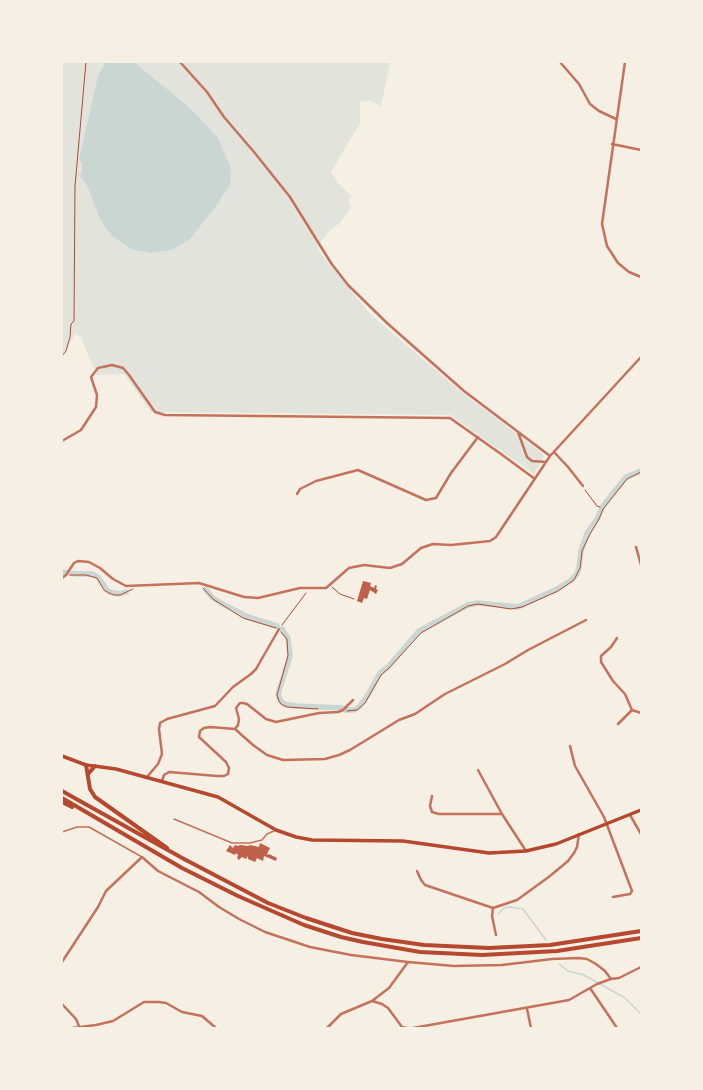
<!DOCTYPE html>
<html>
<head>
<meta charset="utf-8">
<style>
	body { margin:0 }
	#map { position:relative; width:703px; height:1090px; overflow:hidden; background:#f6efe4; font-family:Signika,sans-serif }
	canvas { display:block }
	.frame { position:absolute; inset:0; border:63px solid #f6efe4; pointer-events:none }
</style>
</head>
<body>
<div id="map">
<canvas width="703" height="1090"></canvas>
<div class="frame"></div>
</div>
<script>
const c = document.querySelector('canvas').getContext('2d');
c.lineJoin = 'round';
function paint(path, color) {
  c.fillStyle = color;
  c.fill(path, 'evenodd');
}
function shape(rows) {
  const path = new Path2D();
  for (const r of rows) {
    path.moveTo(r[0], r[1]);
    for (let i = 2; i < r.length; i += 2) path.lineTo(r[i], r[i + 1]);
  }
  return path;
}
function strokePath(path, color, width, dash) {
  c.strokeStyle = color;
  c.lineWidth = width;
  c.lineCap = dash ? 'butt' : 'round';
  c.setLineDash(dash || []);
  c.stroke(path);
}
const green = shape([
	[62,62,126,62,189,107,134,62,390,62,381,107,371,100,360,102,360,123,331,172,338,183,352,197,348,200,352,206,340,223,328,232,317,249,370,314,459,390,543,454,544,457,534,474,450,415,151,412,124,374,97,375,81,338,76,333,62,357]
]);
const water = shape([
	[106,62,134,62,189,107,218,138,231,169,230,184,216,206,190,239,171,250,151,253,131,249,112,236,100,219,87,185,78,174,82,173,82,163,79,160,98,76]
]);
const stream = shape([
	[498,914,504,908,510,907,523,909,546,940],
	[559,964,568,971,584,975,625,998,641,1014]
]);
const canal = shape([
	[62,572,77,574,92,574,98,577,107,590,110,592,120,594,126,592],
	[206,590,213,598,221,603,248,617,277,626],
	[282,629,288,638,290,656,278,694,280,700,284,704,296,706,342,708,346,710,354,710,360,706,369,693,380,673,388,667,419,631,468,605,478,603,518,607,557,589,570,581,577,574,579,567,581,551,587,533,597,519,603,506,626,477,641,471]
]);
const building = shape([
	[363,581,371,583,370,586,374,588,375,585,377,586,376,589,378,590,376,594,370,590,367,599,364,598,362,603,357,601],
	[260,843,270,848,267,854,268,855,269,854,277,858,276,861,264,856,263,861,257,858,255,862,248,859,248,856,246,859,242,857,239,860,237,858,238,855,236,853,235,855,226,851,230,845,233,848,235,845,238,846,240,845,248,846,250,845,259,847]
]);
const path = shape([
	[62,356,66,351,70,337,71,324,74,321,75,186,86,62],
	[585,490,597,506,600,507],
	[70,575,86,575,97,578,104,590,109,593,114,595,120,595,133,589],
	[332,587,340,594,354,599],
	[203,588,213,599,243,618,276,628],
	[282,625,306,593],
	[281,632,287,639,288,656,277,695,279,701,281,704,287,707,318,709],
	[347,711,357,710,365,703,381,675,389,668,421,633,468,606,478,604,511,609,522,607,558,591,574,580,580,568,582,551,590,534,599,519,603,509,627,479,641,472]
]);
const service = shape([
	[174,819,232,843,250,843,262,840,267,834,274,831],
	[62,832,77,827,89,827,142,857]
]);
const minor = shape([
	[180,62,207,92,224,117,254,152,290,197,331,263,348,285,387,323,464,391,550,456],
	[560,62,579,84,590,104,599,111,616,119],
	[625,62,602,224,607,246,618,263,629,272,641,277],
	[612,144,641,150],
	[518,432,527,457,532,461,546,462],
	[62,441,81,430,96,407,97,395,91,377,98,368,112,365,123,368,129,375,155,412,165,415,450,418,501,454,535,479],
	[554,452,568,467,583,486],
	[297,494,300,489,316,481,358,470,426,500,436,498,451,473,478,437],
	[636,547,641,565],
	[62,578,66,575,74,563,78,561,89,562,100,568,113,579,126,586,199,583,244,597,258,598,300,588,326,588,349,568,364,565,390,568,402,564,421,548,433,544,451,545,490,541,496,537,550,456,641,357],
	[617,638,611,647,601,656,601,662,613,681,625,694,632,710],
	[618,724,632,710,641,713],
	[235,729,238,725,239,719,236,708,240,703,243,703,247,704,266,719,276,722,319,713,338,712,343,710,353,700],
	[570,746,575,766,604,817,632,891,630,894,613,897],
	[478,770,502,814,526,851],
	[147,777,158,764,162,754,159,729,160,723,167,719,215,706,233,687,251,674,256,669,279,629],
	[162,781,164,775,169,772,217,776,224,776,228,774,229,768,226,762,199,737,200,731,204,728,210,727,235,729,253,745,267,755,283,760,325,759,339,755,350,750,399,720,415,714,445,694,505,664,528,650,586,620],
	[432,796,430,806,432,812,439,814,502,814],
	[630,815,641,834],
	[417,871,421,880,425,885,493,908],
	[493,908,517,900,550,876,568,861,574,853,577,847,579,834],
	[493,908,492,916,496,935],
	[62,962,98,907,106,891,142,857,158,871,199,892,219,907,239,919,265,932,310,947,351,955,408,962,454,966,502,965,552,959,579,958,587,959,596,964,605,971,611,979],
	[590,988,617,1028],
	[372,1001,382,1004,388,1008,402,1027,407,1028],
	[62,1004,76,1019,79,1026],
	[527,1009,531,1028],
	[72,1028,96,1025,113,1021,144,1002,159,1002,166,1003,182,1012,202,1016,216,1028],
	[327,1028,341,1014,372,1001,389,988,408,962],
	[413,1028,569,1000,597,984,611,979,619,978,641,967]
]);
const secondary = shape([
	[62,756,86,765,116,769,218,797,276,830,296,837,312,840,403,841,489,853,526,851,556,844,641,810]
]);
const trunk = shape([
	[86,765,90,789,95,797,167,848],
	[88,774,95,766],
	[62,791,184,859,268,903,306,918,352,933,382,939,424,945,489,948,550,945,641,931],
	[62,798,182,868,238,896,304,925,341,937,363,942,420,952,482,955,557,951,641,938],
	[62,802,72,807]
]);
paint(green, '#e2e4dc');
paint(water, '#c9d6d2');
strokePath(stream, '#c9d6d2', 1.5);
strokePath(canal, '#c9d6d2', 5.5);
paint(building, '#bf614a');
strokePath(path, '#b5482f', 1);
strokePath(service, '#c5725c', 1.5);
strokePath(minor, '#c5725c', 2.5);
strokePath(secondary, '#b5482f', 3.5);
strokePath(trunk, '#b5482f', 4);
</script>
</body>
</html>
